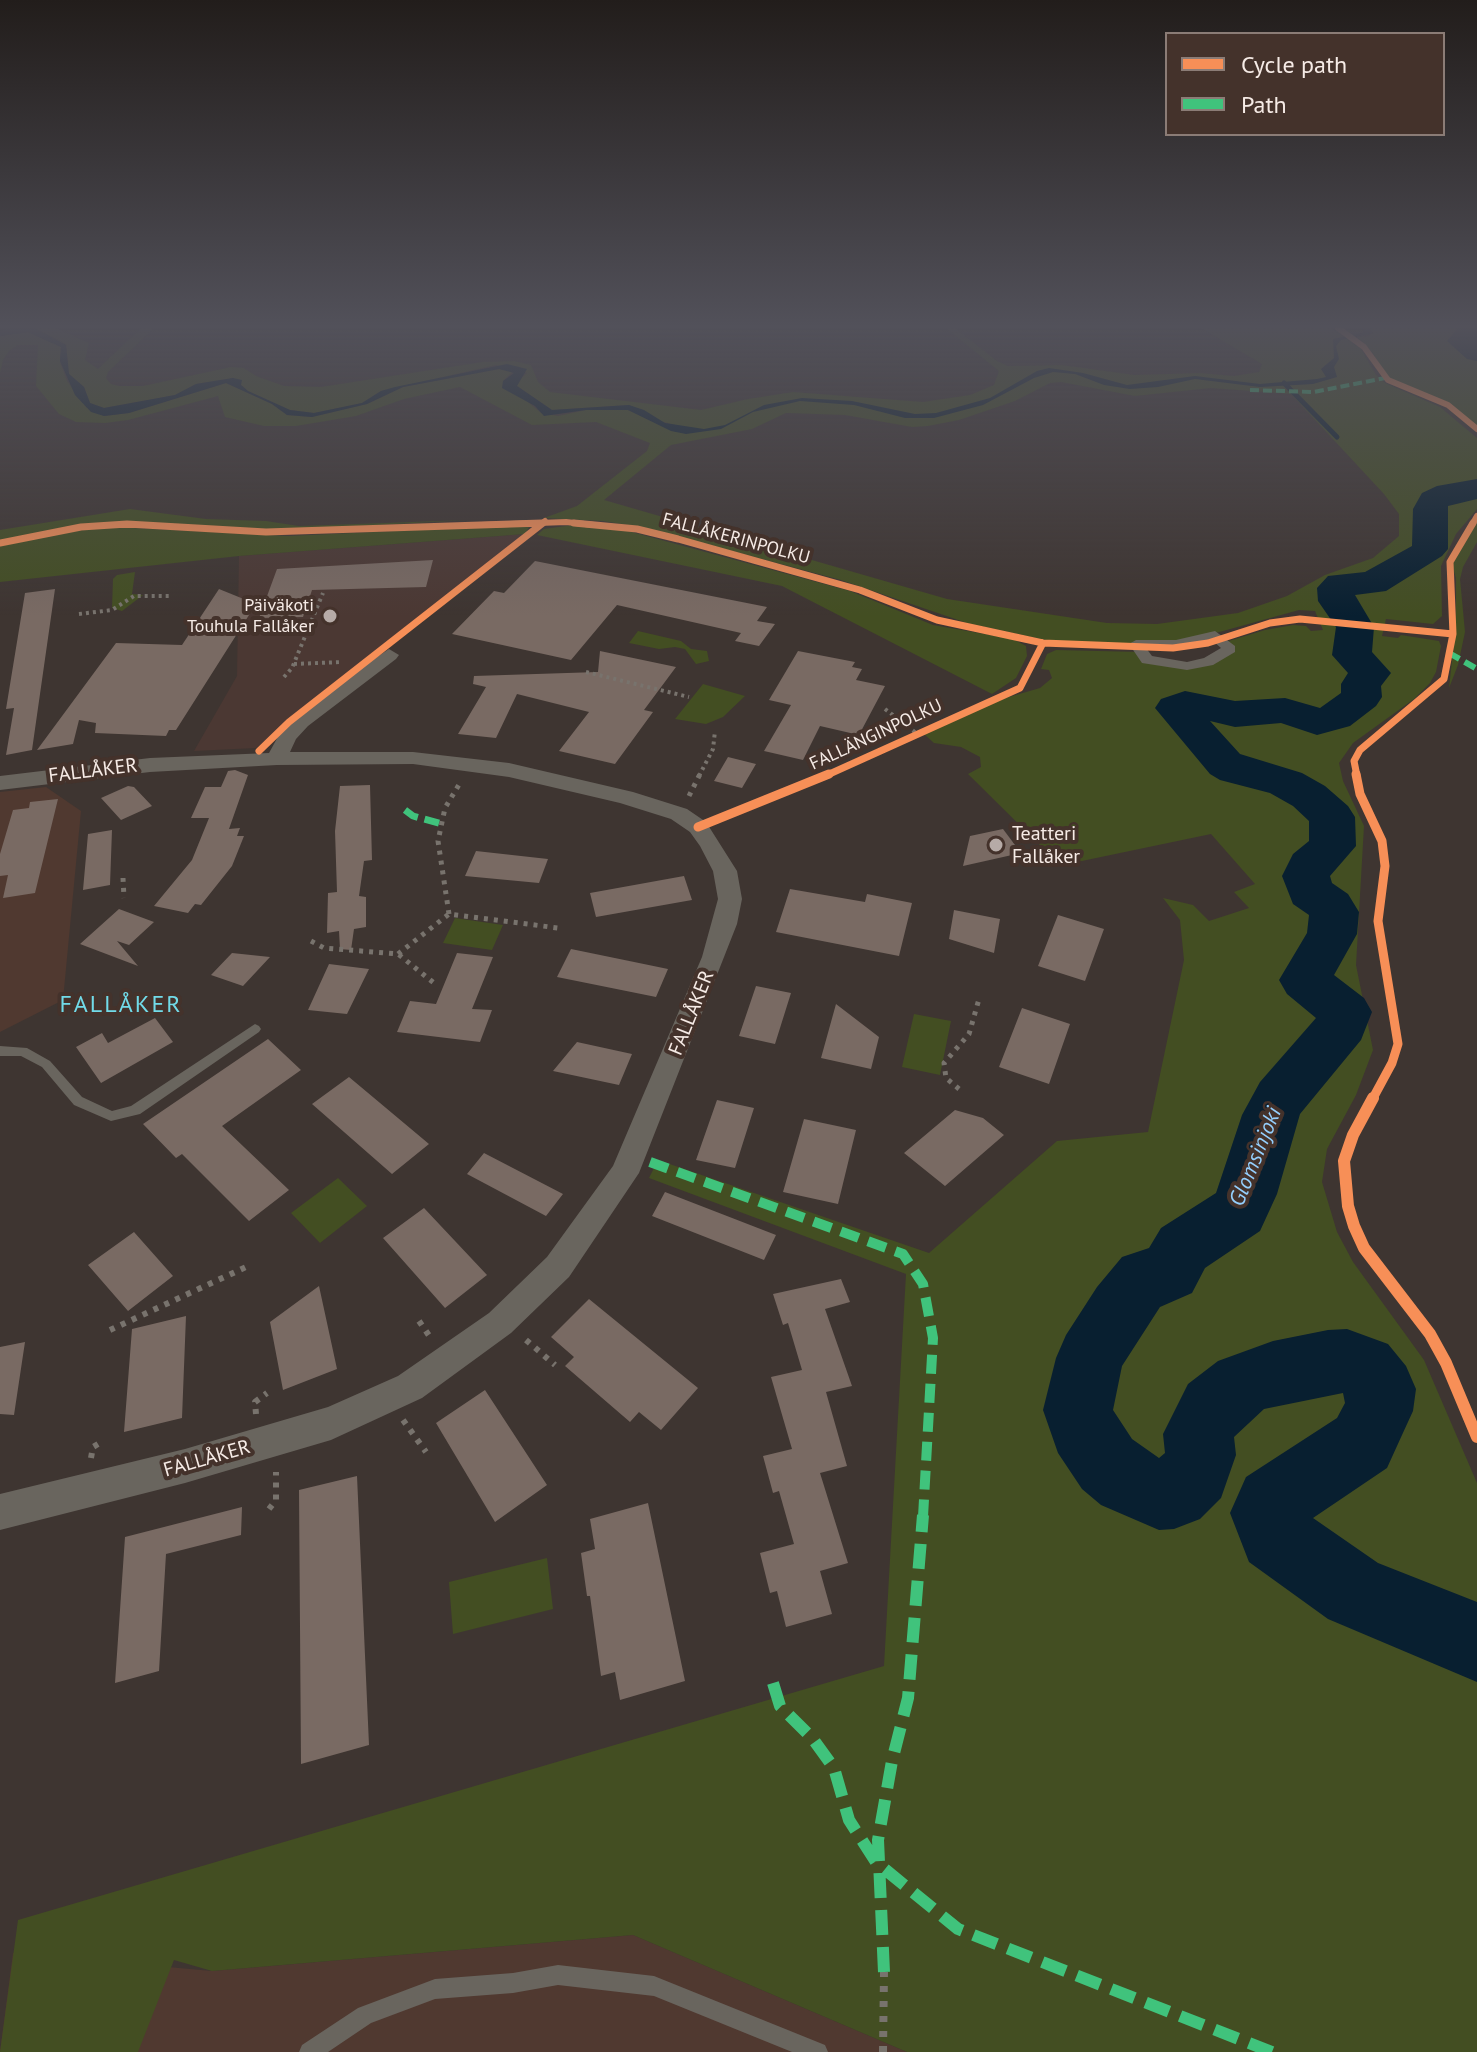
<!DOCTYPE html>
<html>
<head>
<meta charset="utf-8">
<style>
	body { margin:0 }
	#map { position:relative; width:1477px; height:2052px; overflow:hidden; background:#3e3531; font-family:"PT Sans",sans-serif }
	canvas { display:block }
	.legend { position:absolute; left:1165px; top:32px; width:280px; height:104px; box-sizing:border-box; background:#44322b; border:2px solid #8b7c76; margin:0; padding:10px 14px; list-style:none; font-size:24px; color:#f6ebe6 }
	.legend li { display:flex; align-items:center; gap:16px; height:40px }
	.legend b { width:40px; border:2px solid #8b7c76 }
</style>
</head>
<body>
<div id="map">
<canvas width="1477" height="2052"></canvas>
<ul class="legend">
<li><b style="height:10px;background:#f78f57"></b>Cycle path</li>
<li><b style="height:10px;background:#40c37c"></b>Path</li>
</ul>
</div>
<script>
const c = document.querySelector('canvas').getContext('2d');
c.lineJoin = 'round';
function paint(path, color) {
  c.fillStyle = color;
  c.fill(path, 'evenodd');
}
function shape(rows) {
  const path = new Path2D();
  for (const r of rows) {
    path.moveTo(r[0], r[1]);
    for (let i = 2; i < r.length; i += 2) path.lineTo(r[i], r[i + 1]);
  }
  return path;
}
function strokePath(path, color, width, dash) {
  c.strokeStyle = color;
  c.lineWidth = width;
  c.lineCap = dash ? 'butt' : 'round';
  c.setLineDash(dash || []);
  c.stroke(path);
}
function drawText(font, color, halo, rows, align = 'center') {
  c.font = font + ' "PT Sans",sans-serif';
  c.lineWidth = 8;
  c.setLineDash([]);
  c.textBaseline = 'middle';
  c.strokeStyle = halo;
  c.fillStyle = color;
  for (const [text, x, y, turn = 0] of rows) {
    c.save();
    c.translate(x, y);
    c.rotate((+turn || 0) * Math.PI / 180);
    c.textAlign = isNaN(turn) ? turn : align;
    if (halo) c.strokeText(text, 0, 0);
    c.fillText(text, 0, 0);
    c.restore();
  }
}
const built = shape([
	[46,787,81,811,63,1000,0,1032,0,792],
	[633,1935,907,2052,0,2052,13,1953,212,1971]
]);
const education = shape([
	[525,534,256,748,194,751,237,676,239,556]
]);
const green = shape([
	[34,328,56,328,89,343,85,360,98,369,141,328,154,328,108,372,106,378,111,384,119,386,143,386,231,367,244,368,256,376,284,386,321,387,482,362,514,361,531,365,538,382,550,392,701,410,748,399,793,392,923,402,970,395,994,385,999,371,946,328,955,328,997,361,1008,366,1062,365,1134,375,1200,373,1234,376,1259,372,1262,364,1201,328,1331,328,1361,349,1376,375,1385,383,1440,407,1477,438,1477,509,1456,534,1441,566,1442,616,1433,624,1386,619,1382,636,1398,638,1401,635,1439,641,1441,646,1436,672,1430,683,1414,699,1353,743,1339,763,1343,781,1364,826,1356,965,1373,1050,1356,1095,1327,1149,1322,1182,1337,1232,1353,1262,1424,1360,1477,1483,1477,2052,907,2052,633,1935,212,1971,174,1960,138,2052,0,2052,18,1920,884,1666,906,1274,649,1178,658,1160,929,1253,1057,1141,1148,1132,1184,960,1180,920,1163,898,1193,905,1209,921,1249,908,1234,892,1255,884,1211,834,1077,862,1053,858,968,774,981,767,980,757,961,747,934,743,924,734,1002,699,1040,688,1052,678,1049,670,1041,669,1047,654,1056,650,1141,652,1147,660,1187,666,1230,650,1222,643,1265,630,1293,625,1306,626,1311,631,1323,630,1315,611,1299,610,1176,644,1087,644,1050,641,967,623,841,580,646,528,603,521,544,518,577,506,647,451,650,443,596,422,532,425,460,387,404,399,356,416,296,426,264,426,225,417,218,396,128,420,105,423,76,422,59,414,36,386,38,345,18,345,9,351,3,360,0,373,0,336,28,332,61,347,60,362,67,381,86,407,104,416,129,413,226,383,272,404,287,415,312,417,367,404,403,387,499,369,513,371,503,381,541,413,558,416,586,410,628,410,676,432,690,429,660,421,629,405,552,410,517,386,518,381,527,373,496,365,381,391,362,403,314,413,290,410,248,391,233,378,196,384,175,395,104,408,90,403,84,387,69,374,66,344],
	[1061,382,1135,396,1211,388,1291,394,1384,494,1399,514,1399,536,1373,558,1325,575,1287,596,1238,613,1157,624,1107,623,947,599,604,500,671,445,752,429,786,413,845,415,912,427,928,426,959,420,1015,401,1050,383],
	[1370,328,1477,328,1477,428,1448,405,1387,377,1372,352,1358,337,1369,336,1373,333],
	[130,509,206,519,266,521,299,526,469,520,284,530,104,523,0,541,0,530],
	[1477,521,1477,542,1463,567,1460,579,1465,632,1458,665,1449,688,1456,624,1456,578,1452,565],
	[524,525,529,527,525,534,239,556,0,582,0,545,93,528,133,528,288,536],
	[573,525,628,531,850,591,933,625,1013,639,1026,646,1027,656,1016,678,992,694,782,586,537,535,544,529],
	[135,572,132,594,143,595,122,611,112,608,113,579,117,575],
	[638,631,681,641,691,649,707,651,709,661,696,664,685,649,675,647,659,649,629,643],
	[703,684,745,696,723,717,706,724,675,719],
	[455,918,503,925,492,950,443,943],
	[914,1014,951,1021,940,1075,902,1067],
	[338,1178,367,1206,320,1243,291,1213],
	[547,1558,553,1609,453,1634,449,1582]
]);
const water = shape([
	[34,328,66,345,69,374,84,387,90,403,104,408,175,395,196,384,233,378,242,380,241,385,248,391,290,410,314,413,362,403,381,391,395,387,507,364,527,369,517,386,552,410,629,405,644,410,665,423,704,429,725,425,764,405,802,398,852,401,915,414,936,413,990,398,1037,371,1049,368,1083,373,1127,385,1195,376,1260,384,1317,379,1326,377,1321,369,1334,358,1333,339,1363,333,1365,328,1370,328,1373,333,1341,340,1336,346,1339,359,1334,367,1337,377,1313,384,1260,387,1195,379,1158,387,1130,389,1104,385,1075,374,1053,372,1034,378,983,405,934,418,905,418,854,405,800,401,753,412,721,429,686,434,671,431,628,410,586,410,544,416,535,406,502,388,503,381,514,373,499,369,403,387,367,404,312,417,287,415,272,404,226,383,129,413,104,416,91,412,75,395,60,361,61,347,28,332,0,336,0,331,9,329]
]);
const stream = shape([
	[1284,383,1337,437]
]);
const river = shape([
	[1458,328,1477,328,1477,361,1467,359,1447,341,1458,328],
	[1477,479,1477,499,1448,506,1448,549,1442,556,1386,591,1355,595,1374,627,1372,652,1391,673,1381,686,1382,697,1376,706,1350,726,1317,735,1281,723,1235,727,1210,721,1240,754,1302,773,1325,786,1348,806,1355,817,1356,846,1330,876,1332,883,1348,894,1359,912,1357,934,1334,975,1364,998,1372,1012,1361,1040,1300,1114,1277,1194,1260,1231,1205,1268,1192,1293,1160,1307,1122,1366,1113,1410,1132,1439,1159,1458,1165,1453,1163,1434,1188,1384,1218,1361,1273,1341,1328,1330,1347,1329,1388,1344,1406,1366,1416,1389,1413,1411,1402,1435,1387,1468,1313,1518,1378,1563,1477,1602,1477,1682,1328,1619,1249,1562,1230,1513,1246,1477,1337,1418,1345,1403,1343,1393,1264,1409,1234,1437,1236,1455,1221,1498,1200,1519,1174,1529,1159,1530,1101,1505,1082,1489,1058,1453,1043,1410,1056,1358,1066,1335,1097,1287,1122,1257,1149,1248,1161,1228,1216,1193,1242,1115,1260,1082,1316,1018,1287,994,1279,980,1307,933,1309,915,1293,904,1282,876,1293,854,1309,841,1309,821,1293,806,1270,793,1220,780,1210,774,1155,708,1161,699,1185,691,1235,701,1285,698,1320,708,1341,693,1341,684,1348,673,1332,655,1336,627,1318,601,1317,588,1328,576,1365,572,1412,546,1413,509,1422,493,1437,486,1477,479]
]);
const building = shape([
	[433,560,426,587,312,590,303,617,259,618,277,569],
	[535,561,767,607,757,621,775,624,759,646,735,641,741,633,617,605,571,660,452,634,494,591,504,593],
	[55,589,32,750,6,755,14,708,6,709,25,593],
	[219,589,256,604,176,730,169,730,166,736,95,733,96,723,79,720,73,744,37,750,116,643,182,645],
	[600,651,676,667,644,710,653,712,615,764,559,751,589,712,517,694,496,738,458,734,486,687,473,684,474,676,598,672],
	[798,651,855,662,852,667,862,669,856,680,885,686,859,735,820,726,803,760,764,751,791,705,769,700],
	[728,757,756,764,742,788,714,781],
	[235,770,248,775,229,829,240,828,237,836,244,836,232,866,201,905,195,904,188,913,154,906,192,860,209,818,191,818,205,787,221,787,228,771],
	[370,785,372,860,364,861,359,896,366,897,366,927,354,929,351,950,340,949,339,931,327,933,328,893,337,892,335,831,340,786],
	[128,786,134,787,152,806,121,820,101,798],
	[58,799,35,893,3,898,8,875,0,876,0,854,13,810,29,808,30,802],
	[1003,829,1021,853,963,866,970,836],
	[112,830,110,885,83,890,88,834],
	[476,851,548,859,539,883,465,876],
	[684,876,692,900,596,917,590,893],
	[790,889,865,902,867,894,912,903,899,956,776,932],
	[119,909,154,922,129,945,117,941,138,966,80,944],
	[954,910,1000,919,994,953,949,939],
	[1058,915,1104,929,1085,981,1038,966],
	[571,949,639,963,668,969,656,997,557,977],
	[232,953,270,957,243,986,211,975],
	[457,953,493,957,472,1009,492,1010,480,1042,397,1032,410,1001,436,1004],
	[329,964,369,969,347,1014,308,1010],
	[756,986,791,993,775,1044,739,1036],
	[836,1004,879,1037,871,1069,821,1058],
	[1022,1008,1070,1024,1049,1084,999,1067],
	[155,1018,173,1042,101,1083,76,1047,102,1033,108,1043],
	[268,1039,301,1070,222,1126,289,1190,249,1221,182,1154,176,1158,143,1124],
	[577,1042,632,1054,619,1085,553,1071],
	[349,1077,429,1144,392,1174,312,1104],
	[717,1100,754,1108,735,1168,696,1160],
	[955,1110,983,1118,1004,1135,945,1186,904,1153],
	[804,1119,856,1130,838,1204,783,1192],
	[484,1153,563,1194,546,1216,467,1174],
	[665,1192,776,1235,764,1260,652,1216],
	[424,1208,487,1275,445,1308,383,1238],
	[134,1232,173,1276,128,1311,88,1265],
	[841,1279,850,1302,825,1309,852,1386,826,1392,847,1466,820,1473,848,1563,820,1571,832,1614,786,1627,777,1591,770,1593,760,1553,794,1544,779,1491,773,1493,763,1456,792,1449,771,1377,802,1370,788,1323,783,1325,773,1294],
	[319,1286,337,1369,283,1390,270,1322],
	[589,1299,698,1388,661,1430,639,1412,630,1422,565,1366,574,1357,551,1337],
	[186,1316,182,1418,124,1432,132,1329],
	[25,1342,14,1415,0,1414,0,1347],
	[485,1390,547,1485,495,1522,436,1423],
	[357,1476,369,1745,301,1764,299,1490],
	[648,1503,685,1681,620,1700,615,1672,601,1676,590,1596,587,1596,581,1553,595,1549,590,1519],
	[242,1507,241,1535,166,1554,159,1671,115,1683,125,1537]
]);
const pathFar3 = shape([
	[79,614,112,610,134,596,171,596],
	[294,664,342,662],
	[586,672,689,697],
	[284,677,292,668,323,593],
	[885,709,916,733],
	[699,776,713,749,715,731]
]);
const pathFar2 = shape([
	[689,796,700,774],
	[123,878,124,898],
	[449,914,438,841,445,808,460,783],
	[311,941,324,948,398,954,434,983],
	[398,954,449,914,558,928],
	[959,1089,946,1078,944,1063,969,1034,979,999]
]);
const pathFar1 = shape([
	[419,1321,430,1337],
	[110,1330,246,1267],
	[526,1340,555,1365],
	[256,1414,255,1402,267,1393],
	[403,1420,426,1452],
	[91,1458,93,1447,103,1441],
	[269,1509,276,1500,276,1472]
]);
const path = shape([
	[883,2052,884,1972]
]);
const service = shape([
	[255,1024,259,1026,261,1029,259,1032,140,1114,111,1121,74,1105,42,1067,21,1056,0,1056,0,1046,27,1048,50,1061,82,1097,112,1111,131,1106,255,1024],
	[558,1965,654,1976,825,2045,828,2052,792,2052,654,1996,558,1985,513,1993,435,1999,371,2023,328,2052,299,2052,302,2045,358,2008,435,1979,513,1973,558,1965]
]);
const pedestrian = shape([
	[1215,631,1235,646,1235,652,1213,665,1187,670,1142,663,1129,644,1136,640,1176,640,1215,631],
	[1212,640,1221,648,1204,658,1187,662,1152,656,1146,648,1176,648,1212,640]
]);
const minor = shape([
	[389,649,399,655,396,659,308,726,296,739,290,752,413,752,509,763,633,792,687,809,706,822,737,871,742,899,737,924,639,1173,569,1277,511,1333,422,1398,331,1440,185,1483,0,1530,0,1494,185,1449,328,1407,398,1376,489,1313,547,1257,613,1166,702,957,718,899,713,871,700,846,690,832,671,819,620,803,509,777,413,764,277,765,150,772,0,790,0,776,150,758,269,753,280,733,294,718,332,687,389,649]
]);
const quietFar4 = shape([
	[1250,390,1314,392,1385,378]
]);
const quietFar3 = shape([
	[1449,653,1477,669]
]);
const quietFar2 = shape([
	[405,810,413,816,442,824]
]);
const quietFar1 = shape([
	[650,1162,903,1254,923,1284,933,1338,923,1517]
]);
const quiet = shape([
	[773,1683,780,1706,813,1739,834,1768,849,1820,876,1862,958,1929,1272,2052],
	[884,1972,878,1840,892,1761,908,1698,923,1515]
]);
const cyclewayFar3 = shape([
	[1338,328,1364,347,1388,380,1448,405,1477,429],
	[115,525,141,525],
	[482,525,566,522,594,525],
	[540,525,545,521],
	[1472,525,1477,516]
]);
const cyclewayFar2 = shape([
	[574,523,637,529,678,539,860,590,937,620,1043,643,1173,648,1208,643,1270,623,1300,619,1453,634],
	[0,543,81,527,127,524,266,532,542,523],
	[259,751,289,722,543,523],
	[825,776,1020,688,1043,643],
	[1357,776,1354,761,1360,750,1444,679,1453,634,1450,562,1473,523]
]);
const cyclewayFar1 = shape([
	[1356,774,1360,794,1382,841,1385,866,1378,921,1398,1044,1392,1063,1372,1100],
	[698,827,829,774]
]);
const cycleway = shape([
	[1373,1098,1353,1135,1344,1161,1348,1206,1354,1226,1364,1248,1430,1334,1446,1363,1477,1437]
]);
const markers = [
	[330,616,8,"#b6aba7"],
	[996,845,8,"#b6aba7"]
];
const farStreetnames = [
	["FALLÅKERINPOLKU",736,539,15],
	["FALLÄNGINPOLKU",876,735,-25]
];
const farPoinames = [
	["Päiväkoti",314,606],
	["Touhula Fallåker",314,627]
];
const streetNames = [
	["FALLÅKER",93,771,-7],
	["FALLÅKER",692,1013,-68],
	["FALLÅKER",207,1459,-16]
];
const poiNames = [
	["Teatteri",1012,834],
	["Fallåker",1012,857]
];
const waterNames = [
	["Glomsinjoki",1256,1157,-68]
];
const quarterNames = [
	["FALLÅKER",121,1005]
];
paint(built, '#503930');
paint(education, '#4b3833');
paint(green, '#434e22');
paint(water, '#081f30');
strokePath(stream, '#081f30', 5);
paint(river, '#081f30');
paint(building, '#796a63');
strokePath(pathFar3, '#78736d', 4, [3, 4]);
strokePath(pathFar2, '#78736d', 5, [4, 6]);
strokePath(pathFar1, '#78736d', 6, [5, 7]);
strokePath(path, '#78736d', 8, [6, 9]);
paint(service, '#69655e');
paint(pedestrian, '#69655e');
paint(minor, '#69655e');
strokePath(quietFar4, '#40c37c', 4, [9, 4]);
strokePath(quietFar3, '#40c37c', 6, [12, 6]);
strokePath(quietFar2, '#40c37c', 7, [15, 7]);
strokePath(quietFar1, '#40c37c', 10, [19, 10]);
strokePath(quiet, '#40c37c', 12, [25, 12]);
strokePath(cyclewayFar3, '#f78f57', 6);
strokePath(cyclewayFar2, '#f78f57', 7);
strokePath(cyclewayFar1, '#f78f57', 9);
strokePath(cycleway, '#f78f57', 12);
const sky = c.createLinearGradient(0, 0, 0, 616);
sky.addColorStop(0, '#221d1b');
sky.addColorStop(0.53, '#52515a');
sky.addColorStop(1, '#52515a00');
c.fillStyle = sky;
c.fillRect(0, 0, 1477, 616);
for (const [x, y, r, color] of markers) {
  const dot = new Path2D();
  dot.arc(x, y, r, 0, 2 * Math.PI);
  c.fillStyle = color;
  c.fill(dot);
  strokePath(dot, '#44322b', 3);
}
drawText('18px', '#f6ebe6', '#44322b', farStreetnames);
drawText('18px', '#f6ebe6', '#44322b', farPoinames, 'right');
drawText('20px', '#f6ebe6', '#44322b', streetNames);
drawText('20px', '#f6ebe6', '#44322b', poiNames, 'left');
drawText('italic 22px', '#94cffd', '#44322b', waterNames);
c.letterSpacing = '2px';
drawText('24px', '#71dbe9', '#44322b', quarterNames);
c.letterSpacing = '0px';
</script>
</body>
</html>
